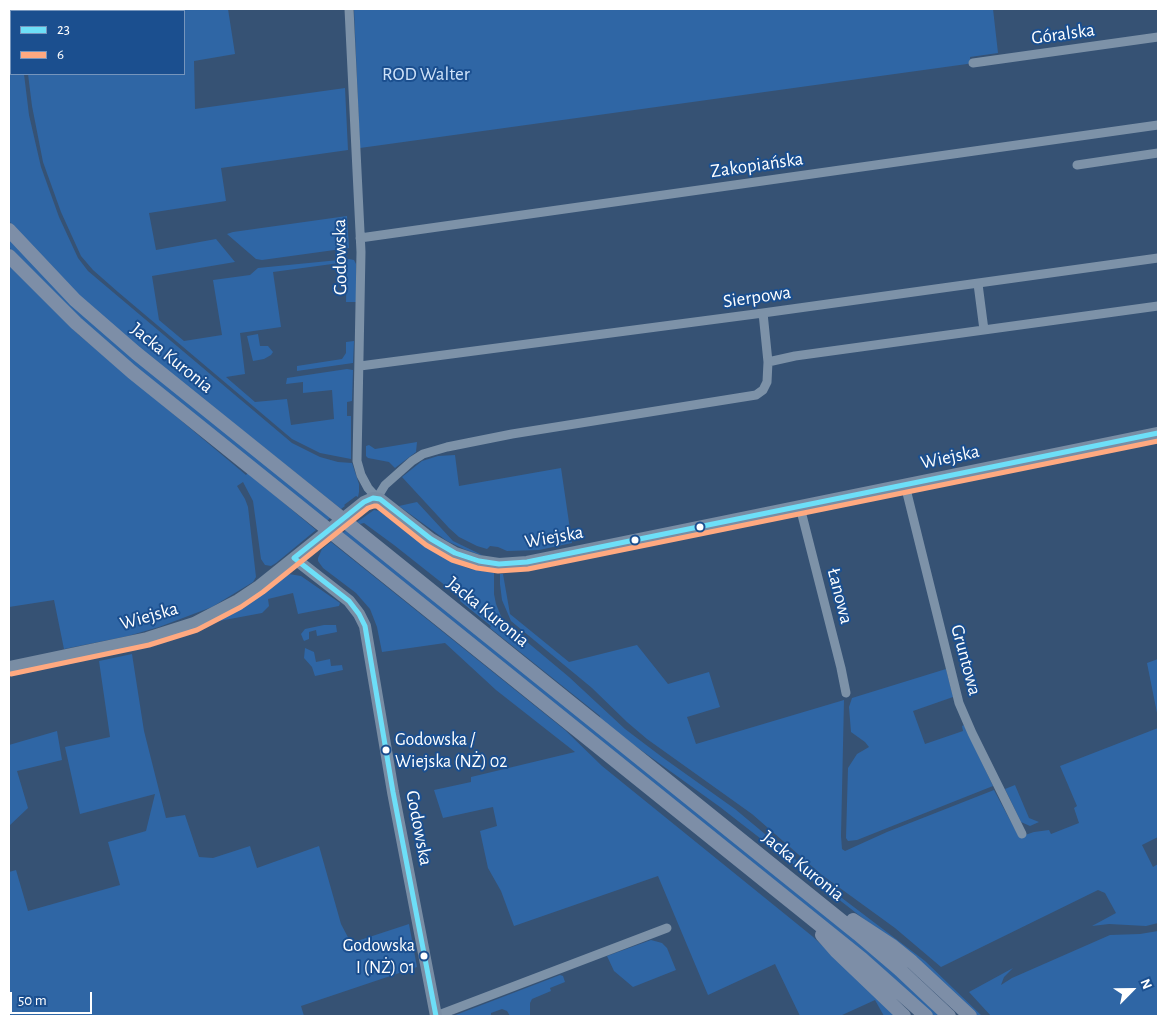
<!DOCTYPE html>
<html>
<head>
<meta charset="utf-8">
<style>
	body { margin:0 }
	#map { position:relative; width:1167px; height:1025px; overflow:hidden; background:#365274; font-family:"Alegreya Sans",sans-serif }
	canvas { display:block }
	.frame { position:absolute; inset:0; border:10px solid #fff; pointer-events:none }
	.legend { position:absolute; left:10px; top:10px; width:175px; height:65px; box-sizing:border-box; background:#1b4f8f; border:1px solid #7695bc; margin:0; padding:6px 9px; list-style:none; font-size:15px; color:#fff }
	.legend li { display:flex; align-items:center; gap:10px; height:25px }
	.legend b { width:25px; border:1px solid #7695bc }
	.north { position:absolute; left:1107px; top:965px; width:50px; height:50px; -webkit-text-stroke:4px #1b4f8f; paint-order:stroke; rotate:67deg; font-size:14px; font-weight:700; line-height:20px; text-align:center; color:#fff }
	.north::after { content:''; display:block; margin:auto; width:18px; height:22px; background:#fff; clip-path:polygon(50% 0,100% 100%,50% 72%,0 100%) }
	.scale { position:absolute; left:10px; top:992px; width:82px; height:22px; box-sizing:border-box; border:2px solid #fff; border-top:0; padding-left:6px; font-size:15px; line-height:18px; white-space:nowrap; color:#fff; -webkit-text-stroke:4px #1b4f8f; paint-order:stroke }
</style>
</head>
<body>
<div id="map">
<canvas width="1167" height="1025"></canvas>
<div class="frame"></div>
<ul class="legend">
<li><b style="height:6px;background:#6ddff8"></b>23</li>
<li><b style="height:6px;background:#ffa980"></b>6</li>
</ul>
<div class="north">N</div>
<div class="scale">50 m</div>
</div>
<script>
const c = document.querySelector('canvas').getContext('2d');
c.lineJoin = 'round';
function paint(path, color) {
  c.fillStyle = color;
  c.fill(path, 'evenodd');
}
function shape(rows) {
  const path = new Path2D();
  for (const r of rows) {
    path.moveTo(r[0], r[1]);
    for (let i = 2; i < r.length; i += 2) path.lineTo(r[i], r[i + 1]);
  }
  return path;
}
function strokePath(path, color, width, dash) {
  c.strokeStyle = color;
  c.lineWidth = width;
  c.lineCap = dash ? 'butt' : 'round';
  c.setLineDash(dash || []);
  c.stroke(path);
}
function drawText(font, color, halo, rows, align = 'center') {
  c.font = font + ' "Alegreya Sans",sans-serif';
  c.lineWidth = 4;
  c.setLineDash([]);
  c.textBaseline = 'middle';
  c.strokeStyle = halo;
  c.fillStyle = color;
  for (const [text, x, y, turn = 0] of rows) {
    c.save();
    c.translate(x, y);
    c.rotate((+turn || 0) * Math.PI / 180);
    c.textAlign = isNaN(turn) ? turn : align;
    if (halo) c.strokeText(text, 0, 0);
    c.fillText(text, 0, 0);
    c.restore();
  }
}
const green = shape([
	[9,9,22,9,22,11,11,11,11,74,24,74,29,115,41,167,59,217,78,258,88,271,101,282,292,443,320,457,338,462,352,463,359,484,359,492,358,497,356,496,344,505,345,506,341,509,123,335,82,298,9,221],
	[26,9,228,9,235,54,194,61,195,109,345,88,348,150,221,168,226,201,149,213,156,250,216,239,235,262,152,276,159,320,184,341,222,335,213,280,250,275,258,268,349,259,354,260,356,264,356,302,346,302,347,262,273,272,281,327,240,333,245,374,226,377,255,402,287,399,291,425,334,419,332,390,303,393,303,382,286,384,287,378,347,369,353,370,352,401,347,402,347,416,351,416,351,459,320,453,292,439,118,292,93,270,81,256,61,212,43,162,32,106,28,74,184,74,184,11,26,11],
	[354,9,993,9,998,53,970,57,971,63,967,64,360,148],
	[347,216,349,248,262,260,256,259,227,234,233,232],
	[9,239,331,517,327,521,137,368,89,327,26,266,9,247],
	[9,265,79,335,246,475,248,473,316,530,276,563,271,566,265,565,261,559,253,501,243,482,237,486,245,499,248,507,256,577,253,582,212,607,159,627,128,636,64,649,54,600,9,607],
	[258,334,260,346,268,346,273,352,271,355,264,359,253,361,247,336],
	[354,341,353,363,297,371,297,366,342,359,346,353,346,342],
	[417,442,416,452,395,468,389,462,368,458,366,456,366,446,369,445,375,449],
	[455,455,459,486,561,468,572,543,539,550,507,551,498,547,490,546,487,549,477,546,459,537,449,528,402,477,422,461,438,456],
	[417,502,453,541,484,556,466,550,447,541,399,506],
	[374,510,379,511,425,546,454,563,470,569,494,573,494,594,496,604,503,621,508,626,569,677,625,729,662,757,735,809,838,895,925,961,982,1016,974,1016,869,923,720,807,620,735,600,718,600,716,490,628,491,626,460,601,461,598,394,545,364,523,360,524,357,522],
	[347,530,865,947,942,1016,934,1016,872,959,342,533],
	[331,542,565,730,602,766,812,936,898,1016,884,1016,875,1000,840,1016,800,1016,775,964,708,995,658,876,514,926,501,891,488,868,480,831,497,826,493,807,443,818,434,790,471,782,471,777,575,752,496,690,445,643,382,652,377,627,370,609,356,593,323,568,318,561,318,558,322,549],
	[289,574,301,576,340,603,339,606,298,614,293,593,268,599,269,606,262,613,219,621,216,619,237,607,282,576],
	[500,574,503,574,510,614,569,662,637,645,668,684,709,672,720,707,687,717,696,744,844,700,841,836,842,849,845,851,887,832,994,790,1019,837,1034,832,1049,830,1051,834,1079,823,1074,808,1077,806,1060,766,1158,728,1158,837,1142,845,1153,867,1158,864,1158,923,1146,926,1109,924,1092,926,1116,913,1105,893,1098,890,941,967,895,928,822,875,752,814,647,739,627,722,592,688,511,621,502,600,500,584],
	[324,625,336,625,337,632,317,636,316,630,309,632,309,639,304,641,303,639,301,634,305,629],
	[305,648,314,652,316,662,330,659,331,666,342,665,343,670,315,676,312,667,304,658],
	[132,654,144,731,166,818,185,815,199,857,213,858,250,846,257,868,319,846,341,924,351,943,409,924,417,967,301,1006,304,1016,9,1016,9,872,16,870,28,911,120,885,108,842,146,831,155,794,80,814,65,747,110,737,99,661],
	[1158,659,1158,718,1147,663],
	[946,669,953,697,913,711,925,744,963,731,962,726,964,725,993,786,857,840,848,841,846,838,848,768,857,754,869,747,865,742,851,732,849,707,852,698],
	[57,731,62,760,17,771,28,808,9,826,9,745],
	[1015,785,1029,818,1039,822,1030,826,1021,822,1005,789],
	[1158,931,1158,1016,991,1016,969,992,1013,968,1004,977,1001,985,1012,978,1110,935,1140,934],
	[651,940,662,943,667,948,676,970,633,987,614,971,607,956],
	[560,975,563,976,565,982,550,988,551,991,532,999,530,1003,530,1016,510,1016,507,1011,502,1009,491,1013,491,1016,453,1016]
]);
const street = shape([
	[349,9,361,252,357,461,361,475,368,488,377,498,385,485,412,461,423,454,447,447,512,434,756,395,763,390,767,382,768,362,763,313],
	[973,63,1158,37],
	[1077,165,1158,153],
	[360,238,1158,125],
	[978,284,984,330],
	[768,362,795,356,1158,306],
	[360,366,763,313,1158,258],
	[905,485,959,703,972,733,1022,834],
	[800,507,841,668,846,693],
	[436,1016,667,928]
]);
const secondary = shape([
	[294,558,349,601,359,614,365,626,393,792,436,1016],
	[9,667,147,638,194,623,238,600,259,586,364,502,373,498,380,499,431,539,455,553,479,561,499,564,527,562,1158,433]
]);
const primary = shape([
	[9,230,75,300,136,353,858,934,899,969,949,1016],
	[9,256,76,323,132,372,862,959,926,1016],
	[853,920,891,945,912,962,970,1016],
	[822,935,836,951,904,1016]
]);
const bus1 = shape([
	[294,558,364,502,373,498,380,499,431,539,455,553,479,561,499,564,527,562,1158,433],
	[294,558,349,601,359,614,365,626,393,792,436,1016]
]);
const bus2 = shape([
	[11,674,149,645,197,630,241,607,263,592,368,508,374,506,377,506,426,545,452,560,477,568,498,571,528,569,1158,441]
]);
const markers = [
	[700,527,4.5,"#fff"],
	[635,540,4.5,"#fff"],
	[386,750,4.5,"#fff"],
	[424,956,4.5,"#fff"]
];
const busNames = [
	["Godowska /",395,740],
	["Wiejska (NŻ) 02",395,762],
	["Godowska",415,946,"right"],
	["I (NŻ) 01",415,968,"right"]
];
const streetNames = [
	["Góralska",1063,34,-8],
	["Zakopiańska",757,165,-8],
	["Godowska",340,257,-91],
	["Sierpowa",757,297,-8],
	["Jacka Kuronia",172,358,39],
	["Wiejska",950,457,-12],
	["Wiejska",554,537,-10],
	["Łanowa",840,596,76],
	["Jacka Kuronia",488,612,39],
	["Wiejska",149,616,-16],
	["Gruntowa",966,660,75],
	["Godowska",419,828,79],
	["Jacka Kuronia",803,866,39]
];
const parkNames = [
	["ROD Walter",426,74]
];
paint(green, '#2f66a5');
strokePath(street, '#7d92a8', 9);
strokePath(secondary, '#798da4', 12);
strokePath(primary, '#7d8ea7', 14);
strokePath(bus1, '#6ddff8', 5);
strokePath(bus2, '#ffa980', 5);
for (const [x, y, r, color] of markers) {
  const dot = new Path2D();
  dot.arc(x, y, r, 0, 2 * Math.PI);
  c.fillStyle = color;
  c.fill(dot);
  strokePath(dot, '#1b4f8f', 2);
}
drawText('18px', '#fff', '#1b4f8f', busNames, 'left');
drawText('19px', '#fff', '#1b4f8f', streetNames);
drawText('19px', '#cfe3fa', '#1b4f8f', parkNames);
</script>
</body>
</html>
